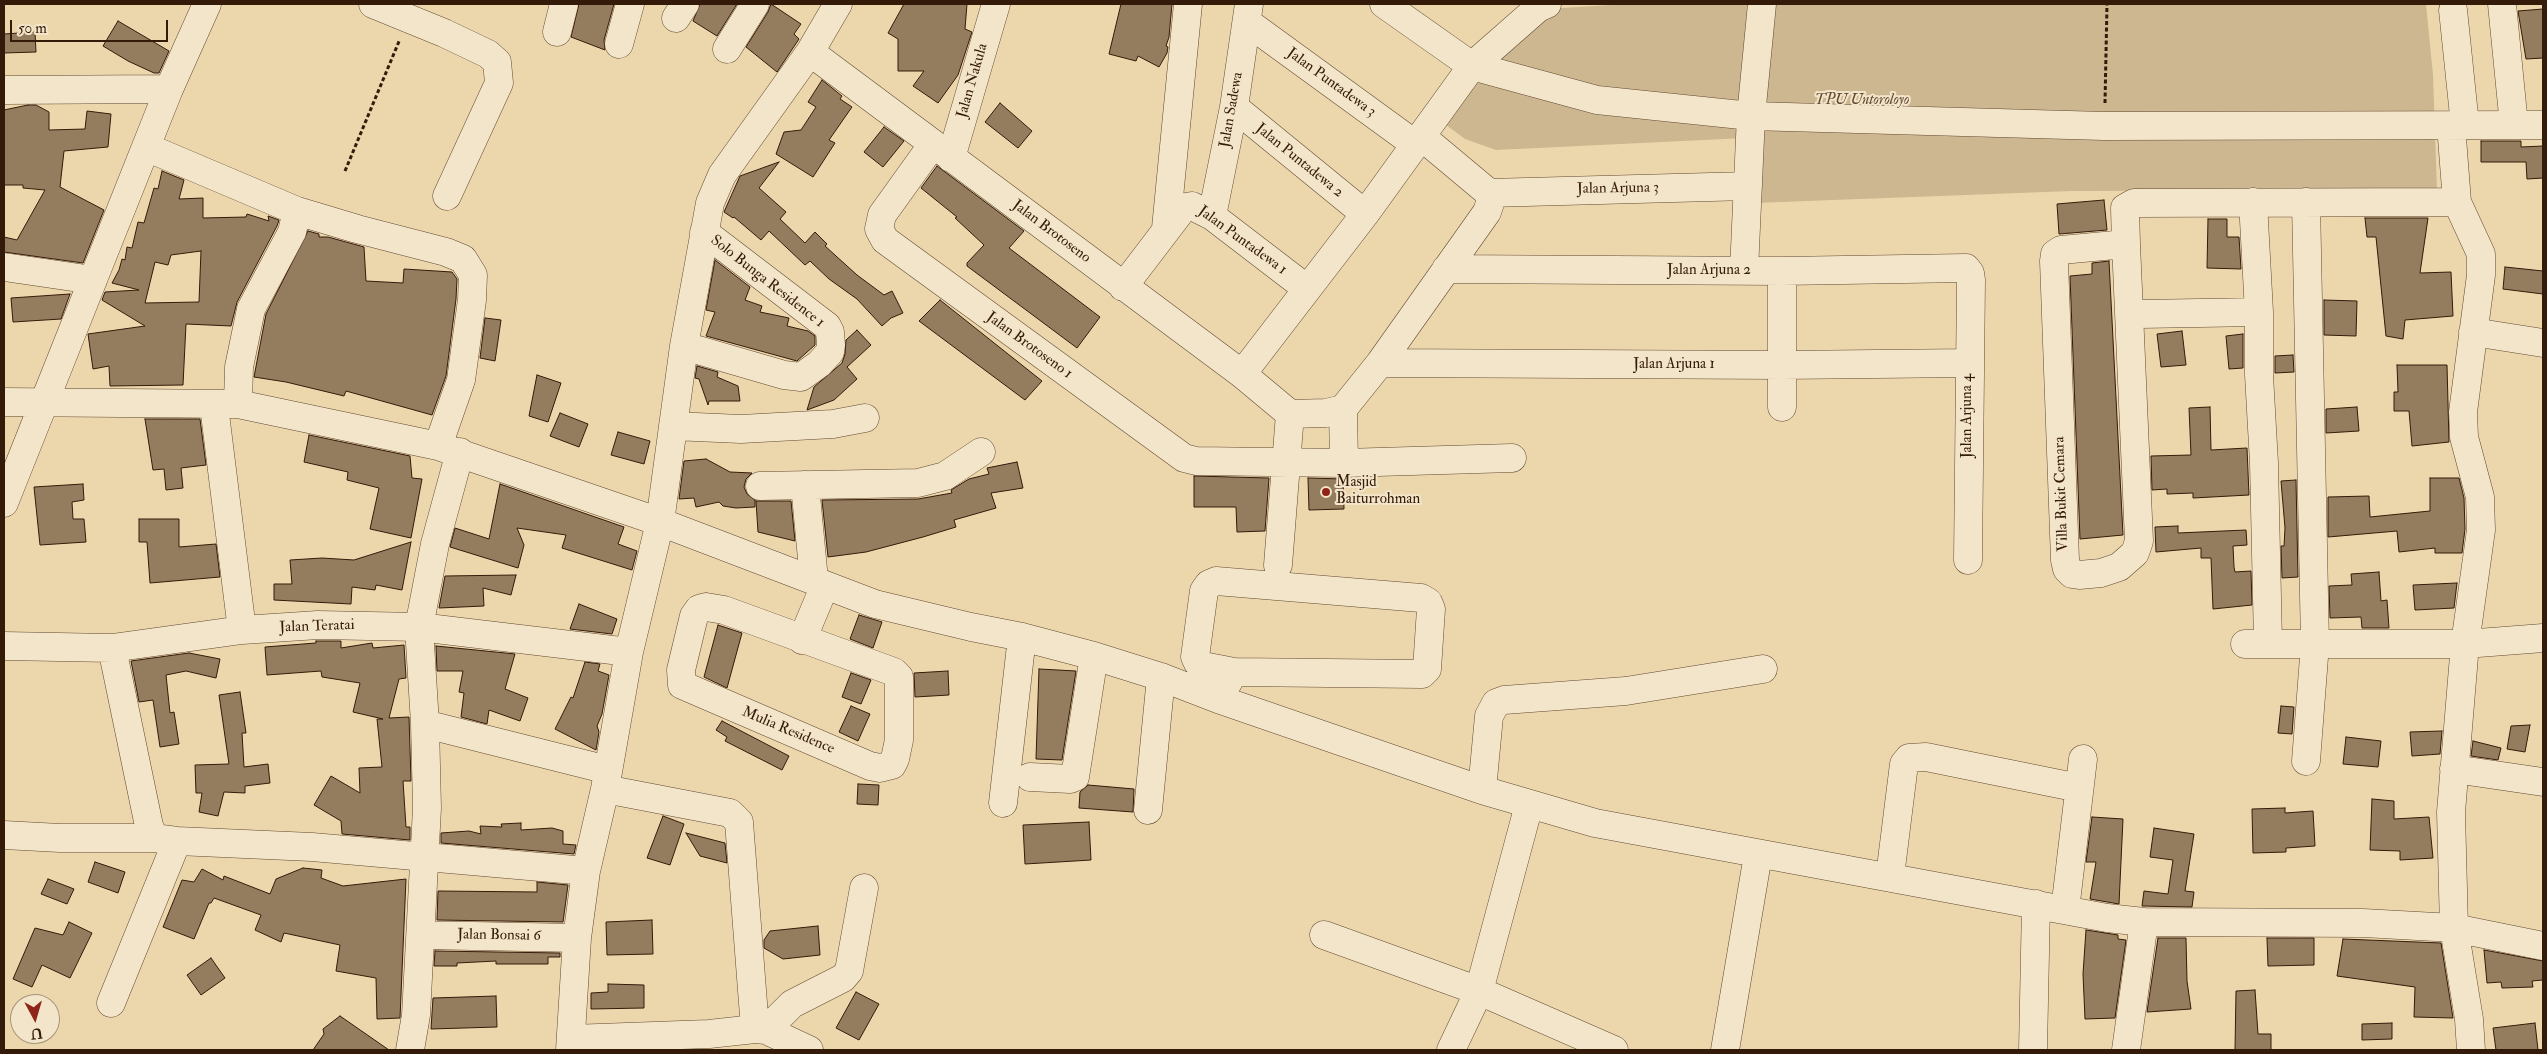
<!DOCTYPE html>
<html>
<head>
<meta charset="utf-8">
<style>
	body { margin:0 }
	#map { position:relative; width:2547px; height:1054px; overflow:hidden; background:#ecd7ac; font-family:"IM FELL Double Pica",serif }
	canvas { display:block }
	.frame { position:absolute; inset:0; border:5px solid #341a09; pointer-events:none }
	.north { position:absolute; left:10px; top:994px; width:50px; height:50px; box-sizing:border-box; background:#f3e5c9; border:1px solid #a7947c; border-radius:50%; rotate:174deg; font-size:14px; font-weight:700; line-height:20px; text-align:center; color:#341a09 }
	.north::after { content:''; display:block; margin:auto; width:18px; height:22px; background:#8f2418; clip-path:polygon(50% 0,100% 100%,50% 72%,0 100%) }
	.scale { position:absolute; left:10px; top:20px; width:158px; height:22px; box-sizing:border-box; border:2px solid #341a09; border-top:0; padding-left:6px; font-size:15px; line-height:18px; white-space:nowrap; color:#341a09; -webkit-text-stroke:4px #f3e5c9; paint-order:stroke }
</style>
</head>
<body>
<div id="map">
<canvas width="2547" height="1054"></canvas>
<div class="frame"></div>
<div class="north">U</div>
<div class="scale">50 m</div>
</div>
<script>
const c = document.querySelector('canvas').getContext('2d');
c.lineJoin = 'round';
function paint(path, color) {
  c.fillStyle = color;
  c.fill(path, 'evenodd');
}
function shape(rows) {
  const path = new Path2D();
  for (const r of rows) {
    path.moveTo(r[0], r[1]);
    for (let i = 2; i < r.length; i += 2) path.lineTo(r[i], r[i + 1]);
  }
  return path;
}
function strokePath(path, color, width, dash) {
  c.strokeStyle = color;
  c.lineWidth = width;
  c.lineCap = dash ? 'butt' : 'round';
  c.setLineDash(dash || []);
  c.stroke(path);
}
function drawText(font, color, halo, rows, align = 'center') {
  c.font = font + ' "IM FELL Double Pica",serif';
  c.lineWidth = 4;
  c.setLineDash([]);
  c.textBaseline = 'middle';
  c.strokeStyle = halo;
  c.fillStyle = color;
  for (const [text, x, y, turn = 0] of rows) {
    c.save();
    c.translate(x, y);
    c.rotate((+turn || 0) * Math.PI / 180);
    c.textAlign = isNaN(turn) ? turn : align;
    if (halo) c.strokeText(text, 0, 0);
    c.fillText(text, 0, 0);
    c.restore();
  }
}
const green = shape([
	[1627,4,1755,4,1745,138,1496,150,1465,139,1442,122,1469,83,1546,9],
	[1772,4,2426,4,2433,75,2437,190,2072,191,1754,203]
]);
const building = shape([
	[579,4,614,4,604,40,605,50,571,37,579,4],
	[700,4,737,4,717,36,693,21,700,4],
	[771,4,801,24,794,34,799,39,777,72,746,47,768,12,771,4],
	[904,4,967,4,965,29,972,32,958,75,938,103,913,86,924,71,898,71,898,39,888,33,904,4],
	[1121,4,1172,4,1169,37,1166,46,1168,47,1167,53,1159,67,1138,56,1136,61,1109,54,1121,4],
	[2543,9,2543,58,2526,59,2518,11,2543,9],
	[118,21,169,51,159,73,154,73,128,61,103,46,118,21],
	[35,32,36,52,4,53,4,34,35,32],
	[822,80,842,96,840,99,852,107,829,140,835,143,813,177,776,154,784,132,801,130,816,107,808,102,822,80],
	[1000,103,1032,131,1018,148,985,122,1000,103],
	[28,105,36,105,49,112,49,130,85,129,87,111,111,114,108,147,64,151,60,187,104,210,83,263,4,252,4,237,17,240,45,190,23,188,23,185,4,185,4,110,28,105],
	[884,127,904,141,883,167,864,152,884,127],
	[2481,141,2521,141,2521,147,2543,146,2543,178,2527,179,2526,162,2481,162,2481,141],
	[779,162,759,188,786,212,780,219,805,243,815,232,827,244,825,246,857,275,884,295,892,291,903,313,891,318,882,326,857,299,829,279,810,261,805,265,769,231,761,240,734,217,733,218,724,212,740,176,779,162],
	[937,166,1024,231,1009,248,1100,317,1077,348,967,266,967,263,984,245,955,218,957,217,921,188,937,166],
	[162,171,184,180,179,199,203,198,203,218,246,217,247,214,269,221,268,216,279,220,277,226,237,302,231,326,186,324,183,385,110,386,109,366,93,369,88,334,145,326,102,300,105,292,139,290,112,283,119,270,122,259,125,260,127,247,132,248,138,222,144,223,154,188,158,189,162,171],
	[201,251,199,302,145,303,155,262,168,265,171,255,201,251],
	[2104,200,2107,230,2059,234,2057,204,2104,200],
	[2365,218,2428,218,2420,273,2451,272,2453,316,2405,320,2403,339,2386,336,2376,237,2367,237,2365,218],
	[2208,219,2227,219,2227,237,2239,237,2241,269,2207,268,2208,219],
	[308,231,319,234,319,237,328,237,364,247,366,281,403,283,404,269,452,272,457,279,456,299,446,376,432,415,346,391,344,396,286,382,254,377,266,314,308,231],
	[715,260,750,287,745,300,762,306,760,312,789,318,787,326,808,331,815,336,815,345,797,361,706,336,715,312,706,310,715,260],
	[2109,261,2123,535,2080,539,2070,276,2092,274,2092,263,2109,261],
	[2505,267,2543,271,2543,294,2503,289,2505,267],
	[70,294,61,319,13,322,11,298,70,294],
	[940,300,1042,381,1025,400,919,321,940,300],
	[2324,300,2357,301,2356,336,2324,335,2324,300],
	[485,318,501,320,495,361,480,358,485,318],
	[857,330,871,345,847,367,857,379,834,400,807,410,814,387,842,363,845,354,846,340,857,330],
	[2182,331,2186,365,2161,367,2157,334,2182,331],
	[2243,334,2243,368,2229,369,2226,336,2243,334],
	[2293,355,2294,372,2275,373,2275,356,2293,355],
	[2397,365,2447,365,2449,442,2412,446,2409,411,2394,411,2394,392,2398,392,2397,365],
	[697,366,718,372,717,377,738,386,740,401,709,401,708,405,699,379,695,378,697,366],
	[537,375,561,383,548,422,529,416,537,375],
	[2210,407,2211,450,2247,448,2249,495,2193,498,2193,493,2167,494,2167,489,2152,490,2151,456,2191,455,2189,408,2210,407],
	[2357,407,2359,431,2326,433,2326,409,2357,407],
	[560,413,588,424,579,447,550,436,560,413],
	[145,419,200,419,206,465,181,468,183,488,166,490,164,469,153,470,145,419],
	[618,432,650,441,644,464,611,455,618,432],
	[309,435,410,456,412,478,422,479,411,538,370,529,379,488,347,480,348,472,304,462,309,435],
	[706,459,730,472,752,473,746,479,744,487,747,494,755,500,755,507,736,508,723,506,719,502,696,507,694,498,679,499,684,461,706,459],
	[1017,462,1023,488,991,493,996,508,954,520,956,527,923,537,866,552,828,557,822,500,918,499,952,493,951,490,969,479,989,474,987,468,1017,462],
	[1194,476,1269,478,1265,531,1237,532,1236,507,1194,507,1194,476],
	[1308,478,1343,479,1344,509,1309,510,1308,478],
	[2430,478,2459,478,2464,498,2465,529,2462,553,2435,553,2435,548,2399,552,2397,531,2328,537,2328,497,2369,496,2370,517,2430,511,2430,478],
	[2296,480,2298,577,2282,578,2281,546,2284,546,2285,528,2281,481,2296,480],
	[83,484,84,500,72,502,73,519,84,519,86,542,40,545,34,487,83,484],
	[500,484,624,527,618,544,637,551,632,570,562,548,566,535,517,528,524,545,518,568,450,547,455,528,489,539,500,484],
	[756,501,791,501,795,541,758,532,756,501],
	[139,519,179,519,179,547,216,544,220,577,150,583,147,542,139,542,139,519],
	[2178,526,2178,533,2246,530,2247,545,2233,546,2234,567,2235,572,2251,571,2252,605,2213,609,2211,558,2201,558,2201,548,2156,552,2155,527,2178,526],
	[411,542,402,590,376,585,375,590,352,587,351,604,274,600,274,584,292,584,290,560,322,558,354,560,411,542],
	[2379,572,2381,601,2387,600,2389,628,2362,628,2361,617,2330,618,2329,586,2352,585,2351,574,2379,572],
	[516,575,511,595,483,588,484,606,439,608,445,576,516,575],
	[2457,583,2454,608,2415,610,2413,585,2457,583],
	[579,604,617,619,612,634,570,629,579,604],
	[859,615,882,622,873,648,850,639,859,615],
	[718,625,742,633,727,688,704,677,718,625],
	[316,641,341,641,341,648,372,643,373,648,404,645,406,678,399,679,389,718,409,717,411,781,403,781,406,827,410,827,410,840,342,834,341,821,314,805,331,776,360,793,359,768,382,767,377,719,383,719,353,712,360,683,322,677,321,671,267,675,265,647,316,643,316,641],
	[436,646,515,654,505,689,528,698,520,721,489,710,487,724,461,717,464,693,459,692,463,671,437,671,436,646],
	[189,653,220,659,216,678,186,671,166,675,170,713,174,712,179,744,160,747,153,700,139,702,131,661,189,653],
	[585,662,600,664,598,671,609,675,602,714,597,726,599,732,596,750,555,729,571,697,573,698,585,662],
	[1039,669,1076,671,1062,760,1036,759,1039,669],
	[948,671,949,695,915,697,914,673,948,671],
	[851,673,871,680,861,704,842,697,851,673],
	[240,692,246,733,242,733,244,767,268,764,270,783,245,786,245,793,224,792,218,816,199,812,202,793,196,793,195,765,229,764,219,695,240,692],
	[851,706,870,714,858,741,839,732,851,706],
	[2281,706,2294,707,2292,734,2278,733,2281,706],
	[722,721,789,756,782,770,725,741,727,737,716,730,722,721],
	[2530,725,2525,752,2507,749,2511,726,2530,725],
	[2442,731,2440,754,2412,756,2410,732,2442,731],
	[2346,737,2381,741,2378,767,2343,764,2346,737],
	[2473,741,2501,748,2498,760,2471,756,2473,741],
	[858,784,879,785,878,805,857,804,858,784],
	[1088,785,1134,789,1133,812,1079,808,1080,792,1088,785],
	[2372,799,2394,801,2394,819,2429,817,2433,858,2400,860,2400,851,2370,850,2372,799],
	[2285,808,2285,813,2313,811,2315,846,2286,848,2286,852,2253,853,2252,809,2285,808],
	[663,816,684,824,670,865,647,858,663,816],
	[2092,817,2123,819,2119,904,2090,899,2096,862,2086,862,2092,817],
	[1089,822,1091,860,1025,864,1023,825,1089,822],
	[521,823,521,830,552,828,563,831,563,844,576,845,574,854,441,843,441,833,469,831,481,834,480,826,502,827,501,824,521,823],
	[2154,828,2194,834,2185,891,2194,892,2192,907,2142,906,2144,891,2168,894,2173,860,2150,857,2154,828],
	[686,833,725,843,727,863,700,856,686,833],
	[95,862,125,872,118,893,88,882,95,862],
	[303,868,322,870,321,878,343,886,406,879,400,1018,377,1019,376,978,336,971,340,945,284,933,281,942,255,930,261,915,214,898,211,903,209,903,194,939,163,927,182,880,194,882,202,869,223,880,224,876,270,894,276,879,303,868],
	[48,879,74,889,67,904,41,894,48,879],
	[537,882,568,885,563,922,437,920,438,891,537,892,537,882],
	[652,920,653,954,607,955,606,922,652,920],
	[69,922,92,933,70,978,42,965,32,987,13,979,35,928,63,935,69,922],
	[818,926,820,955,783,959,764,948,764,940,770,931,818,926],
	[2086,930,2118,935,2118,939,2126,940,2115,1018,2085,1019,2083,974,2086,930],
	[2158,938,2186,938,2187,981,2191,1009,2147,1012,2158,938],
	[2267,938,2314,938,2314,965,2268,966,2267,938],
	[2343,939,2441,943,2453,1018,2414,1017,2415,987,2337,976,2343,939],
	[2484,950,2543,961,2543,980,2532,981,2533,987,2502,988,2501,982,2487,983,2484,950],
	[435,951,560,953,560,957,548,957,548,964,496,964,496,961,457,963,457,966,434,966,435,951],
	[211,958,225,978,201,995,187,975,211,958],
	[608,984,644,985,644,1008,591,1009,591,993,608,992,608,984],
	[2255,990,2258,1034,2271,1034,2271,1050,2235,1050,2236,991,2255,990],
	[856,992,879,1004,859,1040,836,1028,856,992],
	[496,996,497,1027,431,1029,433,998,496,996],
	[340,1016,389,1050,313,1050,324,1034,323,1029,340,1016],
	[2392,1023,2392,1039,2362,1040,2362,1024,2392,1023],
	[2535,1023,2538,1050,2496,1050,2493,1028,2535,1023]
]);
const path = shape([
	[2105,103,2107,4],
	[345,171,400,39]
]);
const minor = shape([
	[373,4,444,33,488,54,497,62,499,83,447,196],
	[1384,4,1472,66,1597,100,1751,116,2104,126,2543,125],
	[2502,4,2514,125],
	[2453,10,2465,125],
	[676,18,685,4],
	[1247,22,1416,145],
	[557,32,564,4],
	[619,44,630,4],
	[727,49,755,4],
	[810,52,1242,374,1290,414],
	[4,90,169,89],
	[1234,107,1365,214],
	[2451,125,2457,202,2481,254,2481,275,2463,412,2464,437,2480,497,2481,530,2465,644,2451,812,2454,928,2469,1019,2471,1050],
	[933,144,882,215,879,229,885,240,1184,458,1196,461,1344,463,1512,458],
	[146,147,297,211,357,229,446,252,463,259,473,275,472,300,461,380,438,446],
	[951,158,996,4],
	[1489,193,1748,186],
	[2253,202,2259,312,2259,375,2264,463,2268,643],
	[2306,202,2315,644,2306,761],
	[1212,216,1234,107,1249,4],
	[1166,228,1188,4],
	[2126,244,2139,541,2135,553,2119,567,2101,573,2079,575,2072,574,2067,569,2065,560,2054,261,2055,254,2061,250,2126,244,2125,208,2134,203,2457,202],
	[4,267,93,280],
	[1446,269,1782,271,1966,268,1970,273,1971,280,1968,560],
	[1744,271,1751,116,1762,4],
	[1782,271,1782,407],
	[1123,287,1181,211,1186,207,1192,206,1212,216,1306,288],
	[2140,314,2259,312],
	[2473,332,2543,343],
	[684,346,784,375,801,377,819,364,830,352,831,345,830,332,827,326,704,232],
	[1380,363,1782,365,1969,363],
	[1242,374,1365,214,1472,66,1538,8,1547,4],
	[4,402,238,404,438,446,660,522,875,604,971,627,1022,637,1094,656,1161,677,1218,699,1482,790,1595,823,2107,918,2144,922,2363,923,2454,928,2543,946],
	[238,404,239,367,251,309,292,232,297,211],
	[214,406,242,630],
	[1343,409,1344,463],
	[1290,414,1326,413,1343,409,1380,363,1487,212,1490,203,1489,193,1422,137],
	[673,426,741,429,833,424,865,418],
	[805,485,814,580],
	[760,486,918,483,945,476,981,452],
	[4,503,169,89,207,4],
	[1278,565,1290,414],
	[706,607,724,610,894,672,899,677,899,740,895,759,892,765,880,768,870,766,682,685,681,670,694,616,699,609,706,607],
	[802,640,825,585],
	[2245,644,2465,644,2543,638],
	[4,646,112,648,242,630,318,625,419,627,629,652],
	[112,648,149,826,154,838],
	[1218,699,1234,672,1422,674,1427,669,1431,609,1428,602,1421,598,1216,581,1209,584,1204,591,1195,657,1198,663,1203,666,1234,672],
	[425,724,608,770],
	[2454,769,2543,782],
	[1030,777,1070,779,1075,777,1094,656],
	[605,789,730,813,739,822,755,1029],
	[1482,790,1489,716,1496,703,1504,700,1626,691,1763,669],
	[1003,803,1022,637],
	[1148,810,1161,677],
	[4,835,60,838,154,838,177,841,312,847,586,871],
	[1890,876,1904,764,1909,758,1926,757,2079,788],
	[2065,910,2083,759],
	[421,935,577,938],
	[1324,935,1479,991,1614,1050],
	[111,1003,177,841],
	[766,1030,792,1004,843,978,849,971,864,888],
	[571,1039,709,1034,755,1029,766,1030,809,1050],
	[410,1050,416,1015,427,808,425,724,419,627,435,544,460,452],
	[570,1050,577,938,586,871,605,789,629,652,660,522,684,346,710,203,722,175,810,52,838,4],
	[1451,1050,1479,991,1529,805],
	[1725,1050,1758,855],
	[2033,1050,2036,904],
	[2126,1050,2144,922]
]);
const markers = [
	[1326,492,5,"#8f2418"]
];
const streetNames = [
	["Jalan Nakula",973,81,-74],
	["Jalan Puntadewa 3",1331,83,36],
	["Jalan Sadewa",1232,110,-80],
	["Jalan Puntadewa 2",1299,161,39],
	["Jalan Arjuna 3",1618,189,-1],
	["Jalan Brotoseno",1051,232,37],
	["Jalan Puntadewa 1",1242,241,36],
	["Jalan Arjuna 2",1709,271],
	["Solo Bunga Residence 1",767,282,38],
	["Jalan Brotoseno 1",1029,346,36],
	["Jalan Arjuna 1",1674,365],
	["Jalan Arjuna 4",1968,416,-90],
	["Villa Bukit Cemara",2062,494,-92],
	["Jalan Teratai",317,627,-2],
	["Mulia Residence",788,731,23],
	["Jalan Bonsai 6",499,936,1]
];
const parkNames = [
	["TPU Untoroloyo",1862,101]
];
const poiNames = [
	["Masjid",1336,483],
	["Baiturrohman",1336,500]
];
paint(green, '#cdb790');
paint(building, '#947c5e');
strokePath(building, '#341a09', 1);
strokePath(minor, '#624932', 29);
strokePath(path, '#341a09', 3, [4, 2.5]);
strokePath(minor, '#f3e5c9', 28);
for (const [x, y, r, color] of markers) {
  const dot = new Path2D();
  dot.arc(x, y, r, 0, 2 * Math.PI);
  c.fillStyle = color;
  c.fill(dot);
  strokePath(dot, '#f3e5c9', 2);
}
drawText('15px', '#341a09', '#f3e5c9', streetNames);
drawText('italic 15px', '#624932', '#f3e5c9', parkNames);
drawText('15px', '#341a09', '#f3e5c9', poiNames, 'left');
</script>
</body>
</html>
